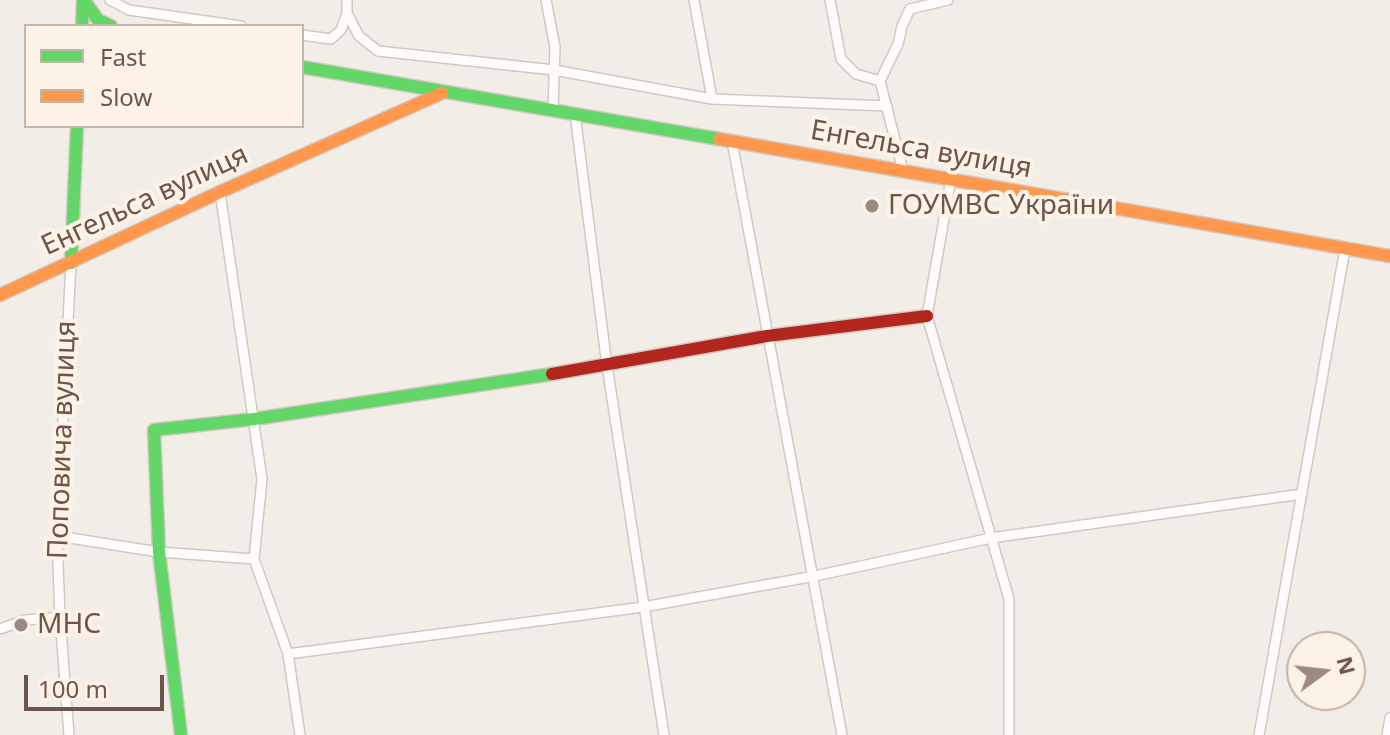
<!DOCTYPE html>
<html>
<head>
<meta charset="utf-8">
<style>
	body { margin:0 }
	#map { position:relative; width:1390px; height:735px; overflow:hidden; background:#f3ede7; font-family:"Noto Sans",sans-serif }
	canvas { display:block }
	.legend { position:absolute; left:24px; top:24px; width:280px; height:104px; box-sizing:border-box; background:#fdf2e6; border:2px solid #c3b3a8; margin:0; padding:10px 14px; list-style:none; font-size:24px; color:#6d554b }
	.legend li { display:flex; align-items:center; gap:16px; height:40px }
	.legend b { width:40px; border:2px solid #c3b3a8 }
	.north { position:absolute; left:1286px; top:631px; width:80px; height:80px; box-sizing:border-box; background:#fdf2e6; border:2px solid #c3b3a8; border-radius:50%; rotate:75deg; font-size:22px; font-weight:700; line-height:32px; text-align:center; color:#6d554b }
	.north::after { content:''; display:block; margin:auto; width:28px; height:36px; background:#9c8a82; clip-path:polygon(50% 0,100% 100%,50% 72%,0 100%) }
	.scale { position:absolute; left:24px; top:675px; width:140px; height:36px; box-sizing:border-box; border:4px solid #6d554b; border-top:0; padding-left:10px; font-size:24px; line-height:28px; white-space:nowrap; color:#6d554b; -webkit-text-stroke:6px #fdf2e6; paint-order:stroke }
</style>
</head>
<body>
<div id="map">
<canvas width="1390" height="735"></canvas>
<ul class="legend">
<li><b style="height:10px;background:#63d668"></b>Fast</li>
<li><b style="height:10px;background:#ff974d"></b>Slow</li>
</ul>
<div class="north">N</div>
<div class="scale">100 m</div>
</div>
<script>
const c = document.querySelector('canvas').getContext('2d');
c.lineJoin = 'round';
function shape(rows) {
  const path = new Path2D();
  for (const r of rows) {
    path.moveTo(r[0], r[1]);
    for (let i = 2; i < r.length; i += 2) path.lineTo(r[i], r[i + 1]);
  }
  return path;
}
function strokePath(path, color, width, dash) {
  c.strokeStyle = color;
  c.lineWidth = width;
  c.lineCap = dash ? 'butt' : 'round';
  c.setLineDash(dash || []);
  c.stroke(path);
}
function drawText(font, color, halo, rows, align = 'center') {
  c.font = font + ' "Noto Sans",sans-serif';
  c.lineWidth = 8;
  c.setLineDash([]);
  c.textBaseline = 'middle';
  c.strokeStyle = halo;
  c.fillStyle = color;
  for (const [text, x, y, turn = 0] of rows) {
    c.save();
    c.translate(x, y);
    c.rotate((+turn || 0) * Math.PI / 180);
    c.textAlign = isNaN(turn) ? turn : align;
    if (halo) c.strokeText(text, 0, 0);
    c.fillText(text, 0, 0);
    c.restore();
  }
}
const street = shape([
	[110,0,129,10,241,26],
	[546,0,555,47,553,110],
	[694,0,712,99],
	[830,0,841,59,856,74,880,81],
	[347,13,359,36,378,51,554,70,712,99,887,106],
	[302,35,331,39,341,30,347,13,347,0],
	[575,114,607,366,664,735],
	[732,141,842,735],
	[903,171,880,81,898,44,902,26,910,9,948,0],
	[951,179,927,316,1009,599,1009,735],
	[220,192,262,479,254,559],
	[57,536,159,552,254,559,288,654,300,735],
	[0,629,25,620,60,617],
	[288,654,643,607,815,576,991,538,1302,494],
	[69,735,60,617,57,536,71,263],
	[1259,735,1345,249],
	[1387,735,1390,718]
]);
const fast = shape([
	[84,0,98,20,111,26],
	[82,26,83,0],
	[302,67,719,139],
	[71,263,77,126],
	[181,735,159,552,154,430,254,419,552,374]
]);
const slow = shape([
	[719,139,1390,256],
	[0,295,220,192,442,93]
]);
const jam = shape([
	[552,374,767,336,927,316]
]);
const markers = [
	[872,206,8,"#9c8a82"],
	[21,625,8,"#9c8a82"]
];
const streetNames = [
	["Енгельса вулиця",921,150,10],
	["Енгельса вулиця",145,201,-25],
	["Поповича вулиця",63,440,-88]
];
const poiNames = [
	["ГОУМВС України",888,206],
	["МНС",37,625]
];
strokePath(street, '#d0c9c3', 12);
strokePath(fast, '#d2cac4', 15);
strokePath(slow, '#d2cac4', 15);
strokePath(jam, '#d2cac4', 15);
strokePath(street, '#fdfcfb', 9);
strokePath(fast, '#63d668', 12);
strokePath(slow, '#ff974d', 12);
strokePath(jam, '#b3261e', 12);
for (const [x, y, r, color] of markers) {
  const dot = new Path2D();
  dot.arc(x, y, r, 0, 2 * Math.PI);
  c.fillStyle = color;
  c.fill(dot);
  strokePath(dot, '#fdf2e6', 3);
}
drawText('28px', '#6d554b', '#fdf2e6', streetNames);
drawText('28px', '#6d554b', '#fdf2e6', poiNames, 'left');
</script>
</body>
</html>
